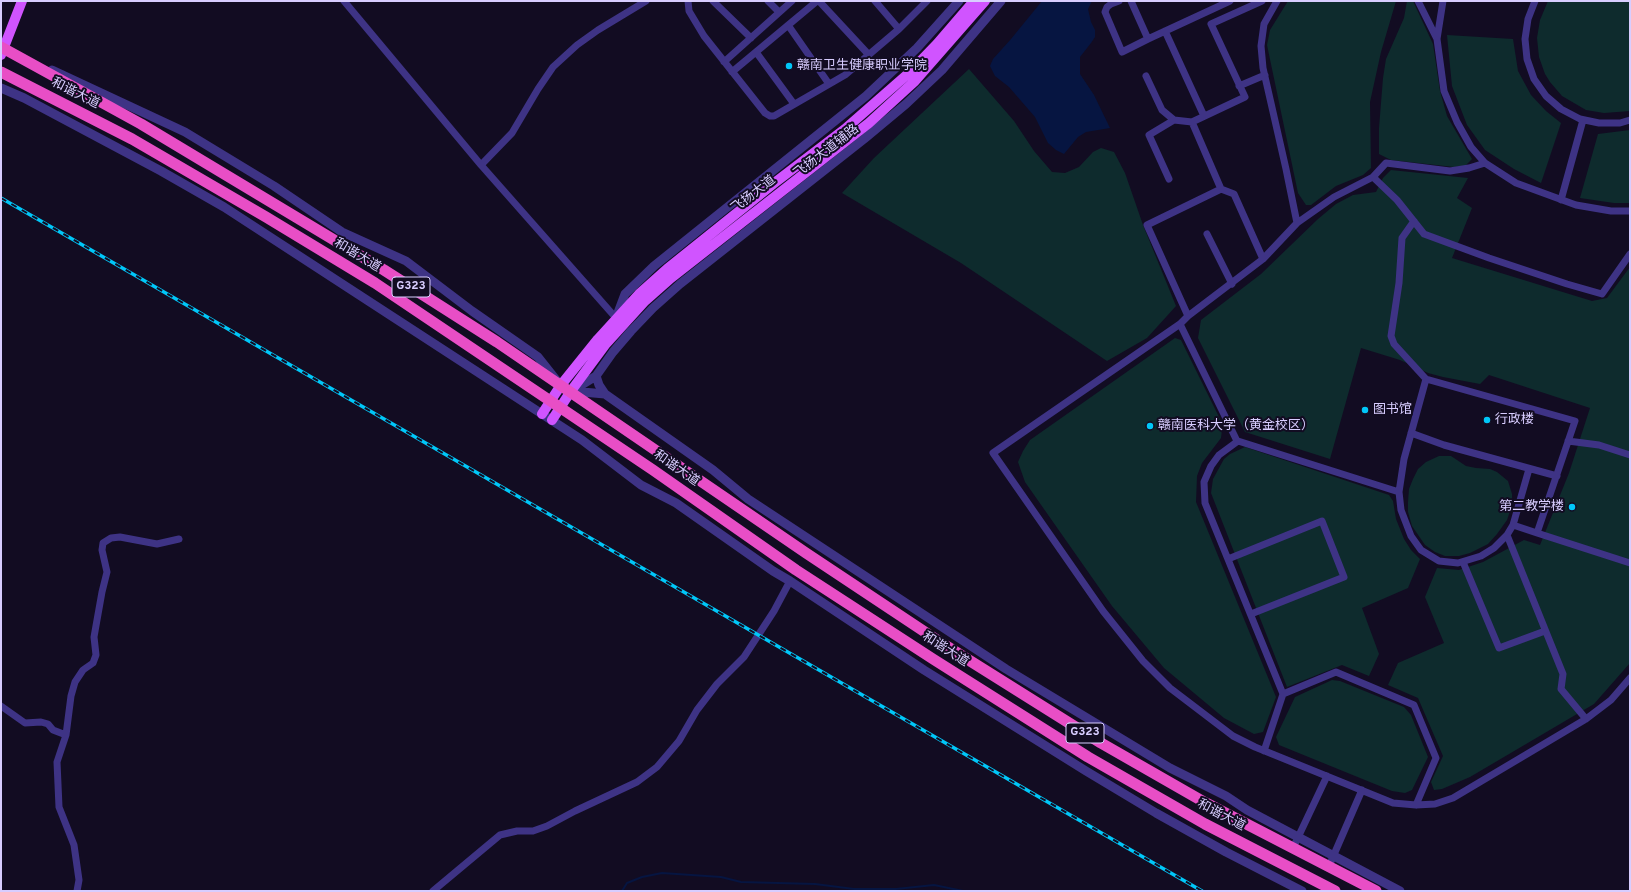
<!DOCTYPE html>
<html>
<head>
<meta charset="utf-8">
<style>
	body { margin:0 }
	#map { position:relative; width:1631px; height:892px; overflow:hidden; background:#120c22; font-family:Overpass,sans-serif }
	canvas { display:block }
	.frame { position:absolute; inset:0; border:2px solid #d8cdff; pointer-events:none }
</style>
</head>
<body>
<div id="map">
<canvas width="1631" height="892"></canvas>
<div class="frame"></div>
</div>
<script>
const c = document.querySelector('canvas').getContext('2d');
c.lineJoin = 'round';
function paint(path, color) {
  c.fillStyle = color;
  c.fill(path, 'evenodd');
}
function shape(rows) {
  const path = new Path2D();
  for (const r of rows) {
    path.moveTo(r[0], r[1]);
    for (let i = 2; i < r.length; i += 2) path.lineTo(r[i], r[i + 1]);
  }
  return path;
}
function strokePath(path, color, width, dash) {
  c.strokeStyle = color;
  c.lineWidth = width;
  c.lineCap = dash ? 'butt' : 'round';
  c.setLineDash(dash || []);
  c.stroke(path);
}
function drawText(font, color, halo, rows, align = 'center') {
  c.font = font + ' Overpass,"Noto Sans SC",sans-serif';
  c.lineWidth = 4;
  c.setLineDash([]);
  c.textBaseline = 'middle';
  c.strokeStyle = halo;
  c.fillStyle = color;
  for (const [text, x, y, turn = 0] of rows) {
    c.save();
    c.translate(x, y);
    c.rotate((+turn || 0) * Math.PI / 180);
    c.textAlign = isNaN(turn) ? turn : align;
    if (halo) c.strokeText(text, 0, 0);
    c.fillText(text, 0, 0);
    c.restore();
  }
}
const green = shape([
	[1288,1,1396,1,1381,52,1370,102,1371,168,1363,175,1336,186,1311,205,1306,205,1298,193,1267,45,1270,30],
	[1407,1,1413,1,1433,44,1440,91,1447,116,1472,159,1465,166,1454,167,1391,160,1379,154,1379,128,1383,78,1386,59,1404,18],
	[1548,1,1630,1,1630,111,1604,113,1586,110,1562,96,1550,82,1545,74,1539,57,1537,38,1540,20],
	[1447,35,1513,39,1518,71,1531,95,1546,111,1561,123,1541,183,1514,169,1485,150,1467,125,1452,86],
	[969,69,1014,121,1034,151,1052,172,1065,173,1079,167,1093,152,1101,148,1114,152,1125,173,1143,225,1176,306,1147,338,1107,361,961,263,842,193,874,158],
	[1630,130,1630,203,1614,203,1580,198,1598,134],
	[1391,170,1468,178,1457,198,1472,208,1452,258,1592,301,1607,298,1630,267,1630,663,1594,704,1470,777,1442,789,1434,790,1431,782,1443,756,1418,698,1388,685,1398,663,1444,643,1425,597,1437,568,1459,570,1483,562,1524,540,1540,545,1569,473,1590,408,1489,375,1480,384,1443,377,1428,373,1400,360,1361,348,1330,459,1245,432,1198,338,1201,320,1261,274,1318,219,1336,204,1353,195,1376,192,1383,178],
	[1175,338,1181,340,1220,419,1222,430,1221,438,1202,463,1197,476,1196,502,1276,697,1263,732,1254,734,1224,718,1164,668,1112,606,1025,482,1018,462,1023,451,1030,440],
	[1245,447,1389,495,1393,501,1396,519,1404,539,1411,550,1420,559,1408,588,1362,608,1379,654,1369,676,1342,665,1287,687,1211,493,1213,479,1224,459,1230,454],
	[1439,456,1451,456,1466,466,1476,468,1490,469,1497,472,1508,481,1512,494,1512,505,1507,520,1497,534,1488,544,1470,553,1459,556,1445,556,1435,552,1425,545,1412,526,1408,512,1408,502,1409,489,1413,479,1418,469,1426,462],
	[1332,680,1340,681,1404,707,1411,715,1428,757,1412,790,1405,793,1392,791,1279,745,1276,737,1295,697]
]);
const water = shape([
	[1042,1,1092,1,1088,9,1091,22,1095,30,1095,37,1091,43,1080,57,1080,74,1094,95,1110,128,1086,132,1078,137,1064,154,1056,150,1048,143,1035,117,1009,87,995,76,990,66,993,59,1011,39]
]);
const stream = shape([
	[622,891,627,883,642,877,662,873,721,877,741,882,815,884,854,889,896,889,934,885,963,891]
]);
const minor = shape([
	[344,1,481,165,616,318],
	[688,1,689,11,704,36,765,113,770,116,774,116,845,75,899,29,927,1],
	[713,1,751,38],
	[768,1,779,12],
	[819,1,869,55],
	[875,1,899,29],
	[1119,1,1111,4,1107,7,1105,12,1122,52,1148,39],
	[1131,1,1148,39,1230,1],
	[1277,1,1264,24,1261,46,1263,68,1286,169,1297,223,1263,259,1188,316,1180,324,993,453,1103,611,1143,661,1170,688,1233,736,1255,747,1393,803,1416,805,1435,804,1453,798,1586,719,1611,700,1630,678],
	[1418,1,1437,39],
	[1443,1,1437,39,1444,91,1457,122,1471,147,1485,163,1516,183,1576,205,1611,211,1630,211],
	[1535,1,1528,19,1525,39,1527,59,1534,79,1546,96,1561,109,1580,119,1599,123,1620,123,1630,120],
	[788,25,829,84],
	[1165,31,1204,116],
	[756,52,794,104],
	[724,62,792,1],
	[732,72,817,1],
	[1146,76,1162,110,1174,120,1192,122],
	[1239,86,1265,75],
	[481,165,512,133,538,89,553,67,577,45,598,30,646,1],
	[1373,177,1397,200,1424,234,1489,258,1567,284,1602,294,1630,254],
	[1169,179,1149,135,1174,120],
	[1221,189,1234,194,1263,259],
	[1561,200,1583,120],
	[1414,221,1402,238,1399,283,1391,336,1394,344,1426,379,1404,459,1399,492,1401,510,1411,536,1421,550,1439,561,1458,563,1481,556,1494,548,1507,535,1513,525,1529,469],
	[1297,223,1334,197,1373,177,1386,163,1450,171,1469,168,1485,163],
	[1207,234,1232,284],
	[1188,316,1147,225,1221,189,1192,122,1245,97,1211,24,1262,1],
	[1180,324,1237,441],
	[1426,379,1575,421,1537,533,1630,563],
	[1411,433,1444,445,1557,476],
	[1568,441,1599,445,1630,455],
	[1513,525,1537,533],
	[1507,535,1563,674,1561,689,1586,719],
	[1228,559,1322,521,1344,577,1251,614],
	[1463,562,1499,648,1545,631],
	[1283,694,1205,503,1204,482,1211,466,1219,455,1238,441,1399,492],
	[1,706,25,723,41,722,48,724,53,730,66,735],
	[1264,751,1283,694,1336,672,1414,705,1436,758,1416,805],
	[1293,848,1327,776],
	[1329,866,1362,790],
	[77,891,79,880,74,845,59,807,57,762,66,735,71,696,75,682,83,670,93,663,96,655,94,637,97,620,102,592,107,572,102,550,103,543,111,538,120,537,157,544,179,539],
	[433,891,500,835,517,831,533,831,547,826,575,811,637,782,657,767,679,741,697,710,717,684,744,657,774,611,790,581]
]);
const tertiary = shape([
	[52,70,185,132,274,186,342,232,406,261,472,311,538,357,557,381],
	[1,88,24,98,161,171,224,207,542,414,582,440,641,485,676,503,773,571,790,581,924,670,1086,771,1156,813,1226,852,1302,891],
	[616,318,625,294,654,266,866,96,917,48,959,1],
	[596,376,599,385,605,394],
	[571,391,605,394,713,470,748,499,1006,669,1170,768,1226,796,1247,810,1400,891],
	[572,391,596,376,613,352,631,331,653,308,680,284,864,139,906,104,942,70,1001,1]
]);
const primary = shape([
	[1,55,22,1],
	[542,414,561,385,598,339,639,294,667,269,773,184,845,129,909,73,937,44,974,1],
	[552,420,571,391,605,345,645,301,671,278,869,123,915,81,985,1]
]);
const trunk = shape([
	[1,47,141,124,384,270,497,342,806,553,940,642,1101,743,1204,802,1376,891],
	[1,72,132,139,266,217,375,283,653,470,796,570,933,659,1088,757,1205,824,1335,891]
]);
const rail = shape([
	[1,198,1202,891]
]);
const markers = [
	[789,66,4,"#00c7f8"],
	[1365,410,4,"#00c7f8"],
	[1487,420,4,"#00c7f8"],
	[1150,426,4,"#00c7f8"],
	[1572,507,4,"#00c7f8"]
];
const shields = [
	[411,287,38],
	[1085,733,38]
];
const shieldNames = [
	["G323",411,287],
	["G323",1085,733]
];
const poiNames = [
	["赣南卫生健康职业学院",797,66],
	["图书馆",1373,410],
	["行政楼",1495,420],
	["赣南医科大学（黄金校区）",1158,426],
	["第二教学楼",1564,507,"right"]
];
const streetNames = [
	["和谐大道",75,94,27],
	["飞扬大道辅路",827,152,-38],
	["飞扬大道",754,195,-38],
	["和谐大道",357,256,31],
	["和谐大道",676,469,35],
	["和谐大道",945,650,33],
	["和谐大道",1221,816,28]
];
paint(green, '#0e2b2d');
paint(water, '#061541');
strokePath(stream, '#061541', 2);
strokePath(minor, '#3e3385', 7);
strokePath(tertiary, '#3e3385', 9);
strokePath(primary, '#d054ff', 10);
strokePath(trunk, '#e84ec6', 11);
strokePath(rail, '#00c7f8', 3.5);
strokePath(rail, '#120c22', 2, [6]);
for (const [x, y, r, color] of markers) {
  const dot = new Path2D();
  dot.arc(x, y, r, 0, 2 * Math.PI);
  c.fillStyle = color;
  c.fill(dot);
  strokePath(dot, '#120c22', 1.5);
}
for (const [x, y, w] of shields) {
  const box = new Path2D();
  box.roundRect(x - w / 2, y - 10, w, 20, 3);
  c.fillStyle = '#120c22';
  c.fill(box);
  strokePath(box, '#d8cdff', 1);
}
drawText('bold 12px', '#d8cdff', null, shieldNames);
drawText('13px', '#d8cdff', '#120c22', poiNames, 'left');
drawText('13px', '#d8cdff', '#120c22', streetNames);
</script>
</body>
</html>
